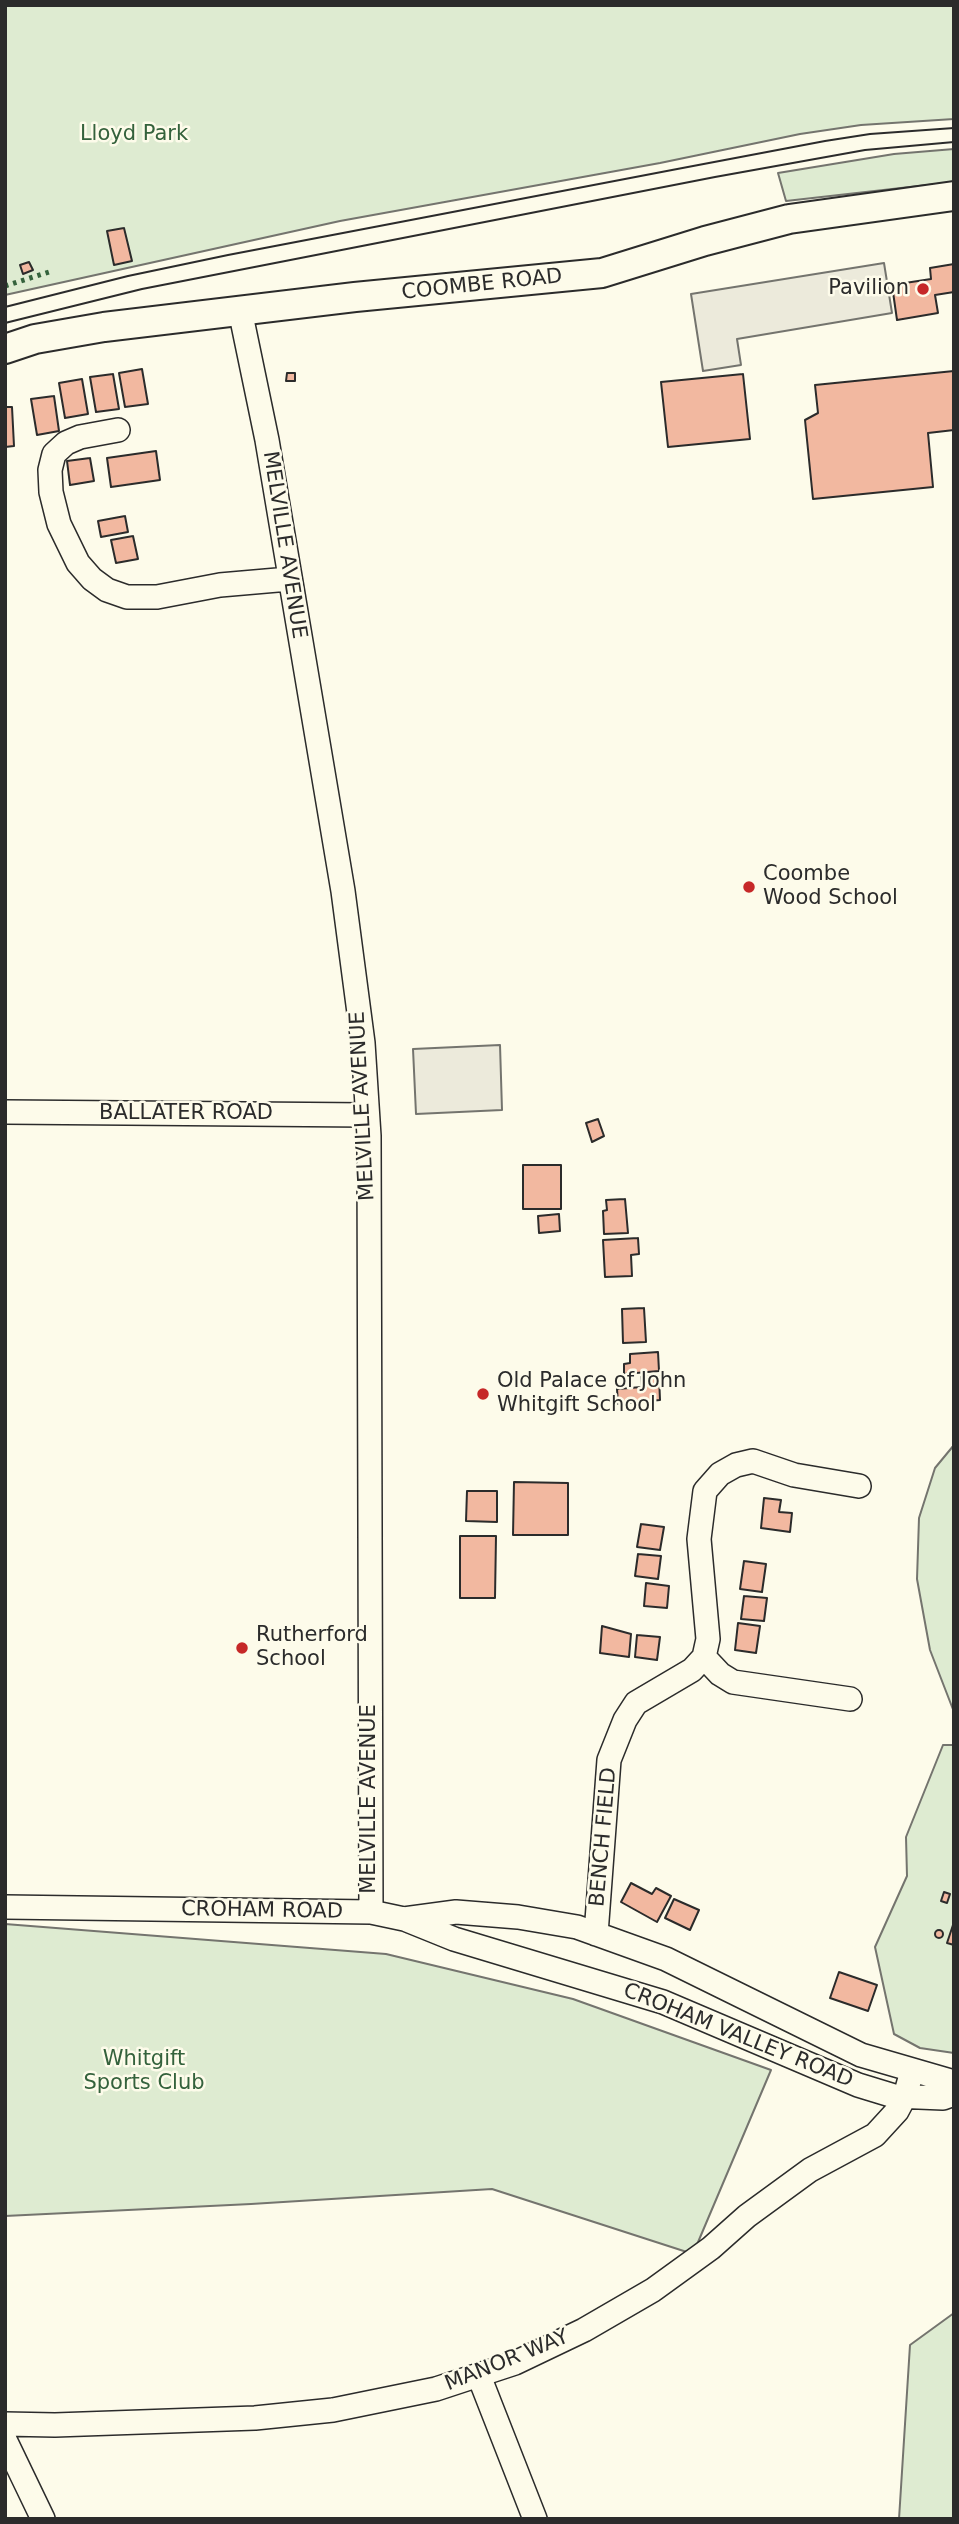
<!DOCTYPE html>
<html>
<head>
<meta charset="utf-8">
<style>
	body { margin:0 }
	#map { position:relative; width:959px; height:2524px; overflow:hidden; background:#fdfbea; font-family:"DejaVu Sans",sans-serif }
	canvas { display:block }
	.frame { position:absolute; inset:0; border:7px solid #2b2b2b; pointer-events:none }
</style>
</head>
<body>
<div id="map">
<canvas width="959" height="2524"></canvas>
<div class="frame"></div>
</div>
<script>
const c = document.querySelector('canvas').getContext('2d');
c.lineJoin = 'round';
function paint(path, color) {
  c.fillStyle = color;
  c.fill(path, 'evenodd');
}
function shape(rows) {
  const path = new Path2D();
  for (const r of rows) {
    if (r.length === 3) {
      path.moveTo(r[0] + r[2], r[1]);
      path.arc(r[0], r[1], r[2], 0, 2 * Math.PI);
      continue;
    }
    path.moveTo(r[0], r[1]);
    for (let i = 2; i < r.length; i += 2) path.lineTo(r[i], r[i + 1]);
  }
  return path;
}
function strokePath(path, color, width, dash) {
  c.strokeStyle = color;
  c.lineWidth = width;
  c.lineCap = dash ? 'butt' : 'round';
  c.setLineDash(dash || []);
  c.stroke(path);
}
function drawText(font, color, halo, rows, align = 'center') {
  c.font = font + ' "DejaVu Sans",sans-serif';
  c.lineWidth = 5;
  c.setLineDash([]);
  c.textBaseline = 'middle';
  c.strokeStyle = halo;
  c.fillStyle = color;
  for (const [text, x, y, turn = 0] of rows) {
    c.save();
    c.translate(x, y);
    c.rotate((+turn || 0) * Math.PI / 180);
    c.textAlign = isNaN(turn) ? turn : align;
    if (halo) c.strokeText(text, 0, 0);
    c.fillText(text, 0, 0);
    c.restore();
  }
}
const green = shape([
	[5,5,954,5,954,119,861,125,800,134,660,163,340,221,5,295,5,5],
	[954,149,954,182,786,201,778,173,894,154,954,149],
	[954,1445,954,1712,930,1650,917,1579,919,1518,935,1468,954,1445],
	[943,1745,954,1745,954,2053,920,2048,894,2034,875,1947,907,1876,906,1837,943,1745],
	[5,1924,386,1954,573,1999,771,2070,693,2254,492,2189,251,2204,5,2216,5,1924],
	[954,2313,954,2519,899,2519,910,2345,954,2313]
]);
const parking = shape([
	[884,263,892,313,737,339,741,365,703,371,691,294,884,263],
	[500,1045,502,1110,416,1114,413,1049,500,1045]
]);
const building = shape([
	[124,228,132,261,114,265,107,231,124,228],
	[29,262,33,270,23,274,20,265,29,262],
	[954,264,954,292,935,295,938,313,897,320,892,285,931,279,930,268,954,264],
	[142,369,148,404,125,407,119,373,142,369],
	[954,371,954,430,928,433,933,487,813,499,805,420,818,413,815,385,954,371],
	[287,373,295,373,295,381,286,381,287,373],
	[113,374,119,409,96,412,90,377,113,374],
	[743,374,750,439,668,447,661,382,743,374],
	[82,379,88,414,65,418,59,383,82,379],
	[54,396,59,431,37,435,31,399,54,396],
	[5,407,12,407,14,446,5,447,5,407],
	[156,451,160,480,111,487,107,458,156,451],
	[90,458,94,481,70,485,67,461,90,458],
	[125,516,128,532,101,537,98,521,125,516],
	[133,536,138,559,116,563,111,540,133,536],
	[598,1119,604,1136,592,1142,586,1123,598,1119],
	[523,1165,561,1165,561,1209,523,1209,523,1165],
	[625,1199,628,1233,604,1234,603,1211,607,1210,606,1200,625,1199],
	[559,1214,560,1231,539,1233,538,1216,559,1214],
	[638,1238,639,1254,631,1255,632,1276,605,1277,603,1240,638,1238],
	[644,1308,646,1342,623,1343,622,1309,644,1308],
	[658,1352,659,1371,624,1374,624,1364,630,1363,630,1354,658,1352],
	[659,1376,660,1400,618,1404,617,1389,642,1387,641,1377,659,1376],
	[514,1482,568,1483,568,1535,513,1535,514,1482],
	[467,1491,497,1491,497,1522,466,1521,467,1491],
	[764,1498,781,1500,779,1512,792,1513,790,1532,761,1528,764,1498],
	[641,1524,664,1527,660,1550,637,1547,641,1524],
	[460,1536,496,1536,495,1598,460,1598,460,1536],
	[638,1554,661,1556,658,1579,635,1576,638,1554],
	[744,1561,766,1564,762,1592,740,1589,744,1561],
	[646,1583,669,1586,667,1608,644,1606,646,1583],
	[744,1596,767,1598,764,1621,741,1619,744,1596],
	[738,1623,760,1626,756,1653,735,1650,738,1623],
	[602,1626,631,1634,629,1657,600,1653,602,1626],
	[637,1635,660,1637,657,1660,635,1657,637,1635],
	[631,1883,652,1894,656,1888,671,1896,657,1922,621,1902,631,1883],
	[944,1892,950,1894,947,1903,941,1901,944,1892],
	[674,1899,699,1910,690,1930,665,1918,674,1899],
	[954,1922,954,1945,947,1943,954,1922],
	[939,1934,4],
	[839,1972,877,1985,868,2011,830,1998,839,1972]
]);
const minor = shape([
	[240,310,267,440,343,891,363,1043,369,1136,371,1912],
	[118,430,80,437,66,443,54,454,50,470,51,492,59,524,78,563,92,579,107,590,127,597,157,597,220,585,289,579],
	[5,1112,367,1115],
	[704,1657,720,1674,733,1682,850,1699],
	[5,1907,371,1912,404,1919,456,1912,518,1917,577,1927,666,1959,861,2055,954,2082],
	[407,1920,454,1939,663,2002,858,2085,894,2096,943,2098,954,2094],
	[596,1934,609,1760,625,1720,636,1703,692,1670,704,1657,708,1639,699,1539,705,1491,720,1474,736,1465,753,1461,794,1475,859,1486],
	[479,2376,535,2519],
	[5,2424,55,2425,255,2418,333,2410,436,2389,515,2363,584,2330,653,2290,711,2248,747,2216,810,2170,875,2135,897,2111,905,2096,912,2071],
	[5,2440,43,2519]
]);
const major = shape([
	[5,349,35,339,104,327,355,297,602,273,705,241,789,219,954,196]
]);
const tram = shape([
	[5,307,128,276,228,255,672,170,825,141,870,134,954,128],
	[5,323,142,289,715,177,865,150,954,142]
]);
const hedge = shape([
	[5,286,52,271]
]);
const markers = [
	[923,289,7,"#c62828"],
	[749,887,7,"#c62828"],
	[483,1394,7,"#c62828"],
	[242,1648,7,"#c62828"]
];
const parkNames = [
	["Lloyd Park",134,135],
	["Whitgift",144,2060],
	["Sports Club",144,2084]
];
const streetNames = [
	["COOMBE ROAD",482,285,-6],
	["MELVILLE AVENUE",284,545,81],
	["MELVILLE AVENUE",363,1106,-93],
	["BALLATER ROAD",186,1114],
	["MELVILLE AVENUE",370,1799,-90],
	["BENCH FIELD",604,1837,-85],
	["CROHAM ROAD",262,1911,1],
	["CROHAM VALLEY ROAD",738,2036,22],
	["MANOR WAY",507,2361,-22]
];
const poiNames = [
	["Pavilion",909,289,"right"],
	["Coombe",763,875],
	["Wood School",763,899],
	["Old Palace of John",497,1382],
	["Whitgift School",497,1406],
	["Rutherford",256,1636],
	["School",256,1660]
];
paint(green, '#deebd1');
strokePath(green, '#74746e', 2);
paint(parking, '#eceadb');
strokePath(parking, '#74746e', 2);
paint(building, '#f2b8a0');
strokePath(building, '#2b2b2b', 2);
strokePath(minor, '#2b2b2b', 26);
strokePath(major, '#2b2b2b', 32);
strokePath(minor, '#fdfbea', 23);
strokePath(major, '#fdfbea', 28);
strokePath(tram, '#2b2b2b', 2);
strokePath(hedge, '#34623c', 5, [3.5, 5]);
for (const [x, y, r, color] of markers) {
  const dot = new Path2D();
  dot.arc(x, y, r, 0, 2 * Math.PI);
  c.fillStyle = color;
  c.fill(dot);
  strokePath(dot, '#fdfbea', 2.5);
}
drawText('21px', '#34623c', '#fdfbea', parkNames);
drawText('21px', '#2b2b2b', '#fdfbea', streetNames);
drawText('21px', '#2b2b2b', '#fdfbea', poiNames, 'left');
</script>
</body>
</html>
